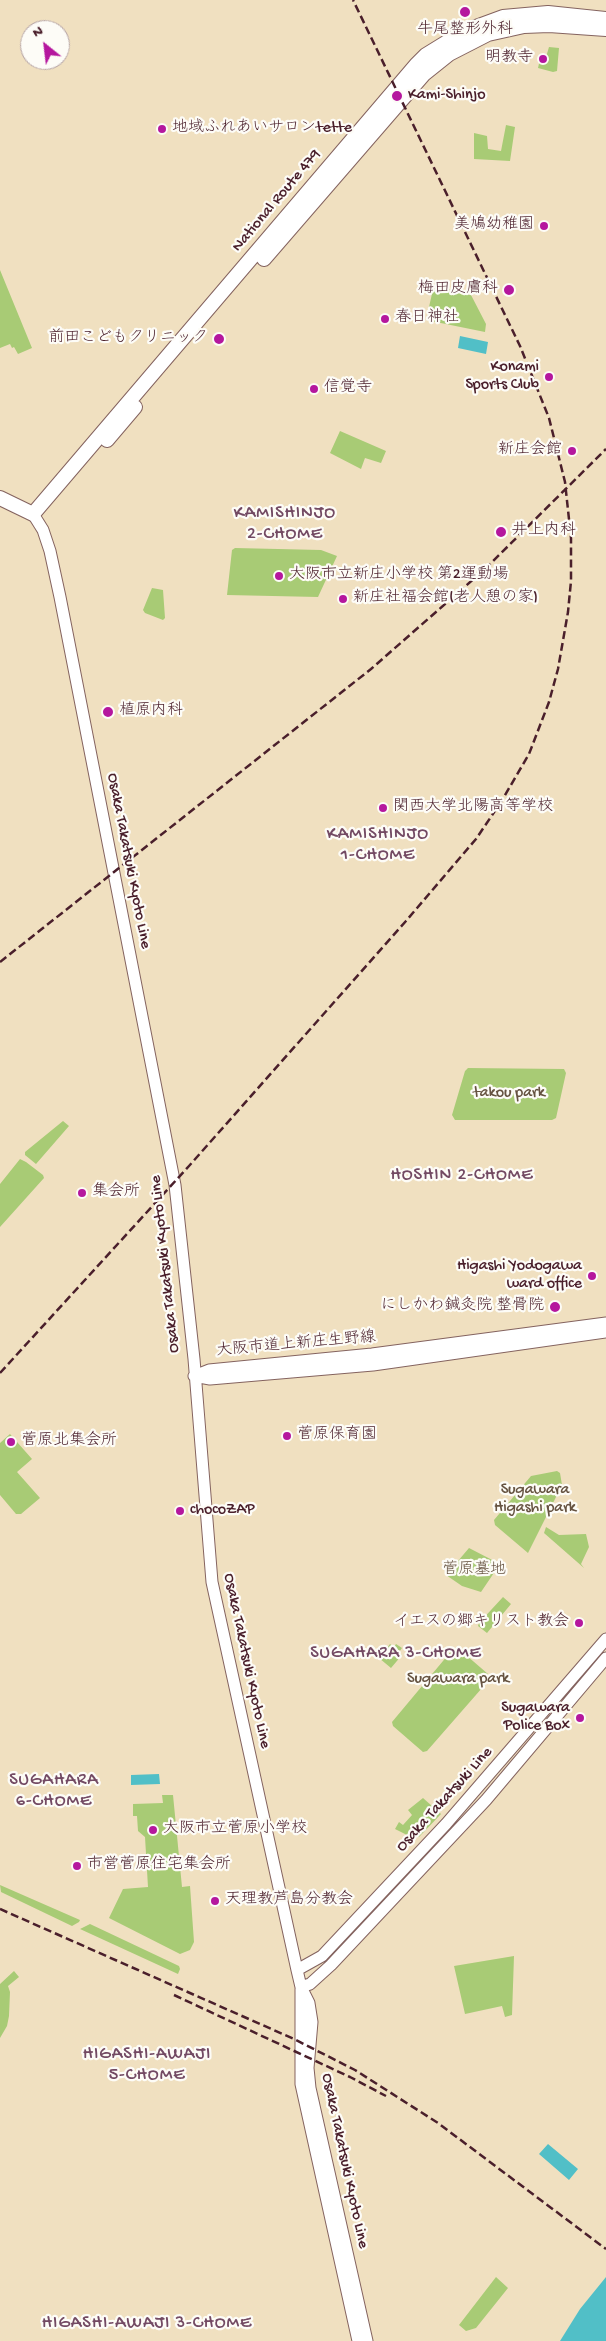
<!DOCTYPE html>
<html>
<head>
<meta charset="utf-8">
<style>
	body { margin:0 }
	#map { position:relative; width:606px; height:2341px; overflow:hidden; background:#f0e0c0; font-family:"Gochi Hand",sans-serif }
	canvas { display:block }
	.north { position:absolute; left:20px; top:20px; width:50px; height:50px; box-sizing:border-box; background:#fdfcf7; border:1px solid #b5a4a5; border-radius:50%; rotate:331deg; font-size:14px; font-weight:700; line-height:20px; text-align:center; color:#4a1f2b }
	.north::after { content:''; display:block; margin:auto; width:18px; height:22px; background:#b5179e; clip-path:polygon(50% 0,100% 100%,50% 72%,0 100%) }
</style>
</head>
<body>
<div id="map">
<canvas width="606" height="2341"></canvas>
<div class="north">N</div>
</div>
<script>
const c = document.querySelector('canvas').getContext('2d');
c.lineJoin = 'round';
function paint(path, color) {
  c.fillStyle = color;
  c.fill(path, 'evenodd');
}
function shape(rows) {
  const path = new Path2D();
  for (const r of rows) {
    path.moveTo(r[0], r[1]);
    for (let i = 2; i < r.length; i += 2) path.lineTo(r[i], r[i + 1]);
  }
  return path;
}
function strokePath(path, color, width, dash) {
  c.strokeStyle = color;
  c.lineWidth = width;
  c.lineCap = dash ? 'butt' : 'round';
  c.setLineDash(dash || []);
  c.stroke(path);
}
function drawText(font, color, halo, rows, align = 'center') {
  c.font = font + ' "Gochi Hand","Klee One",sans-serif';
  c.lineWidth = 4.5;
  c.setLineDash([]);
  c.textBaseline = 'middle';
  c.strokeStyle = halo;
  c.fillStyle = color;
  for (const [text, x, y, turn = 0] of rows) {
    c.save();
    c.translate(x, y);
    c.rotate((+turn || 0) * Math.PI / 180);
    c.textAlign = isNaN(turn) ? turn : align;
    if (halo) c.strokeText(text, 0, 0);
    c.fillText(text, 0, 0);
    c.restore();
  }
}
const green = shape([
	[549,47,559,48,557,71,553,72,538,68,540,59,549,60,546,57],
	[506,125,515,127,510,161,474,159,474,133,487,136,488,149,501,151],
	[0,270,32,348,18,354,14,347,12,348,10,344,0,348],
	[434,285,471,295,486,324,485,332,431,321,433,312,430,311,429,307],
	[340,431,386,451,381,463,365,458,361,469,330,453],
	[235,548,321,550,337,556,318,597,227,595,232,550],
	[152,588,163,590,165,618,163,620,145,613,143,610],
	[468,1068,564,1069,566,1073,556,1118,552,1120,455,1120,452,1115,465,1071],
	[63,1121,69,1126,36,1164,25,1155,25,1152],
	[20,1159,26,1162,43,1175,44,1178,0,1227,0,1184],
	[10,1434,32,1459,17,1472,40,1498,21,1514,16,1514,0,1495,0,1443],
	[557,1471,560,1473,562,1485,528,1553,495,1525,494,1520,531,1476],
	[546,1527,559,1535,586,1534,589,1547,581,1564,584,1568,544,1533],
	[469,1548,500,1564,481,1592,462,1586,446,1575],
	[503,1597,511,1604,487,1633,478,1626,479,1623],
	[390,1644,394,1647,396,1644,402,1648,399,1652,402,1655,391,1668,379,1658],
	[453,1649,459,1649,488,1674,489,1680,427,1751,423,1752,393,1726,392,1722],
	[162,1795,173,1795,182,1887,190,1886,194,1942,190,1950,180,1954,109,1918,123,1889,148,1887,145,1837,138,1831,137,1816,133,1816,133,1804,163,1803],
	[423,1798,441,1814,419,1837,409,1836,395,1829,399,1822,403,1825,412,1815,408,1810],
	[0,1885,80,1920,79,1922,72,1926,1,1892],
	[90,1924,179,1966,180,1969,178,1974,80,1929],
	[514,1956,512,2015,505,2017,502,2006,465,2014,454,1966],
	[14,1971,19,1977,8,1986,10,1992,9,2016,7,2026,0,2038,0,1984],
	[496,2277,508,2288,476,2328,466,2331,459,2325]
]);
const water = shape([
	[460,336,488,342,486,354,458,348],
	[159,1774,160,1784,131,1785,131,1775],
	[548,2144,578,2169,569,2180,539,2154],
	[606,2277,606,2341,560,2341,580,2309]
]);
const major = shape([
	[33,514,43,530,50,551,60,597,175,1185,194,1359,212,1582,297,1970,301,1987,309,2003,312,2022,308,2068,310,2088,367,2341],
	[194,1376,209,1370,372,1354,606,1323],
	[194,1376,210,1379,373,1365,606,1332],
	[297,1970,322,1956,446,1824,606,1639],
	[301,1987,310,1984,331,1965,486,1800,606,1658],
	[301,1989,301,2084,358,2341]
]);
const highway = shape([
	[264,259,424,74,449,54,488,34,524,26,549,25,606,29],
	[107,440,135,407],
	[0,498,33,514],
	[33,514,416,65,426,55,465,31,503,17,548,13,606,19]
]);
const rail = shape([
	[0,962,371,669,485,569,606,449],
	[0,1373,189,1166,406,921,476,839,501,802,529,754,549,702,558,669,568,612,571,581,571,538,565,482,549,418,520,346,353,0],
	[0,1909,294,2039,355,2070,438,2123,606,2249],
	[174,1995,350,2077,386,2096]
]);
const markers = [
	[465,12,6,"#b5179e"],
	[543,59,5,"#b5179e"],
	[397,96,6,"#b5179e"],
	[162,129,5,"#b5179e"],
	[544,226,5,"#b5179e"],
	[509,290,6,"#b5179e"],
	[385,319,5,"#b5179e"],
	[219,339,6,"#b5179e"],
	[549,377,5,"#b5179e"],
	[314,389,5,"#b5179e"],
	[572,451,5,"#b5179e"],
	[501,532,6,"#b5179e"],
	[279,576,5,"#b5179e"],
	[343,599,5,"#b5179e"],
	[108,712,6,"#b5179e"],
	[383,808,5,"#b5179e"],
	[82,1193,5,"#b5179e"],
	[592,1276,5,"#b5179e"],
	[555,1307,6,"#b5179e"],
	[287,1436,5,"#b5179e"],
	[11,1442,5,"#b5179e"],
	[180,1511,5,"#b5179e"],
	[579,1623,5,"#b5179e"],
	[580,1718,5,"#b5179e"],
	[153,1830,5,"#b5179e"],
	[77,1866,5,"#b5179e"],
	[215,1901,5,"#b5179e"]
];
const poiNames = [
	["牛尾整形外科",465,31,"center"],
	["明教寺",533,59,"right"],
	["Kami-Shinjo",408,96],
	["地域ふれあいサロンtette",172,129],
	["美鳩幼稚園",534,226,"right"],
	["梅田皮膚科",498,290,"right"],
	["春日神社",395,319],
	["前田こどもクリニック",208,339,"right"],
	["Konami",539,368,"right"],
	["Sports Club",539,386,"right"],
	["信覚寺",324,389],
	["新庄会館",562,451,"right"],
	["井上内科",512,532],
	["大阪市立新庄小学校 第2運動場",289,576],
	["新庄社福会館(老人憩の家)",353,599],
	["植原内科",119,712],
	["関西大学北陽高等学校",393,808],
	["集会所",92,1193],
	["Higashi Yodogawa",582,1267,"right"],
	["ward office",582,1285,"right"],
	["にしかわ鍼灸院 整骨院",544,1307,"right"],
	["菅原保育園",297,1436],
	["菅原北集会所",21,1442],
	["chocoZAP",190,1511],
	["イエスの郷キリスト教会",569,1623,"right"],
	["Sugawara",570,1709,"right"],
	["Police Box",570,1727,"right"],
	["大阪市立菅原小学校",163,1830],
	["市営菅原住宅集会所",87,1866],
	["天理教芦島分教会",225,1901]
];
const streetNames = [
	["National Route 479",277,201,-50],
	["Osaka Takatsuki Kyoto Line",128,861,79],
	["Osaka Takatsuki Kyoto Line",166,1264,-96],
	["大阪市道上新庄生野線",296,1345,-5],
	["Osaka Takatsuki Kyoto Line",246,1661,78],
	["Osaka Takatsuki Line",445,1800,-48],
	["Osaka Takatsuki Kyoto Line",344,2161,78]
];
const parkNames = [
	["takou park",509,1094],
	["Sugawara",535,1491],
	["Higashi park",535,1509],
	["菅原墓地",474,1571],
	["Sugawara park",458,1680]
];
const neighbourhoodNames = [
	["KAMISHINJO",285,514],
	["2-CHOME",285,535],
	["KAMISHINJO",378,835],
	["1-CHOME",378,856],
	["HOSHIN 2-CHOME",462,1176],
	["SUGAHARA 3-CHOME",396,1654],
	["SUGAHARA",54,1781],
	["6-CHOME",54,1802],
	["HIGASHI-AWAJI",147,2055],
	["5-CHOME",147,2076],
	["HIGASHI-AWAJI 3-CHOME",147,2324]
];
paint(green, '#a8cb75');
paint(water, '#51bfc7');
strokePath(major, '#84635f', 13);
strokePath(highway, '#84635f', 16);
strokePath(major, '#fff', 11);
strokePath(highway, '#fff', 14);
strokePath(rail, '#4a1f2b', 2.5, [8, 4]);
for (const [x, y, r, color] of markers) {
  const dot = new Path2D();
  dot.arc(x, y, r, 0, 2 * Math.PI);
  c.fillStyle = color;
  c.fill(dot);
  strokePath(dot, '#fdfcf7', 2);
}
drawText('16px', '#4a1f2b', '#fdfcf7', poiNames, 'left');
drawText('16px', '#4a1f2b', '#fdfcf7', streetNames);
drawText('16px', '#665341', '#fdfcf7', parkNames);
c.letterSpacing = '1px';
drawText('18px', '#734a63', '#fdfcf7', neighbourhoodNames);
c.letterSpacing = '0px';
</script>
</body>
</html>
